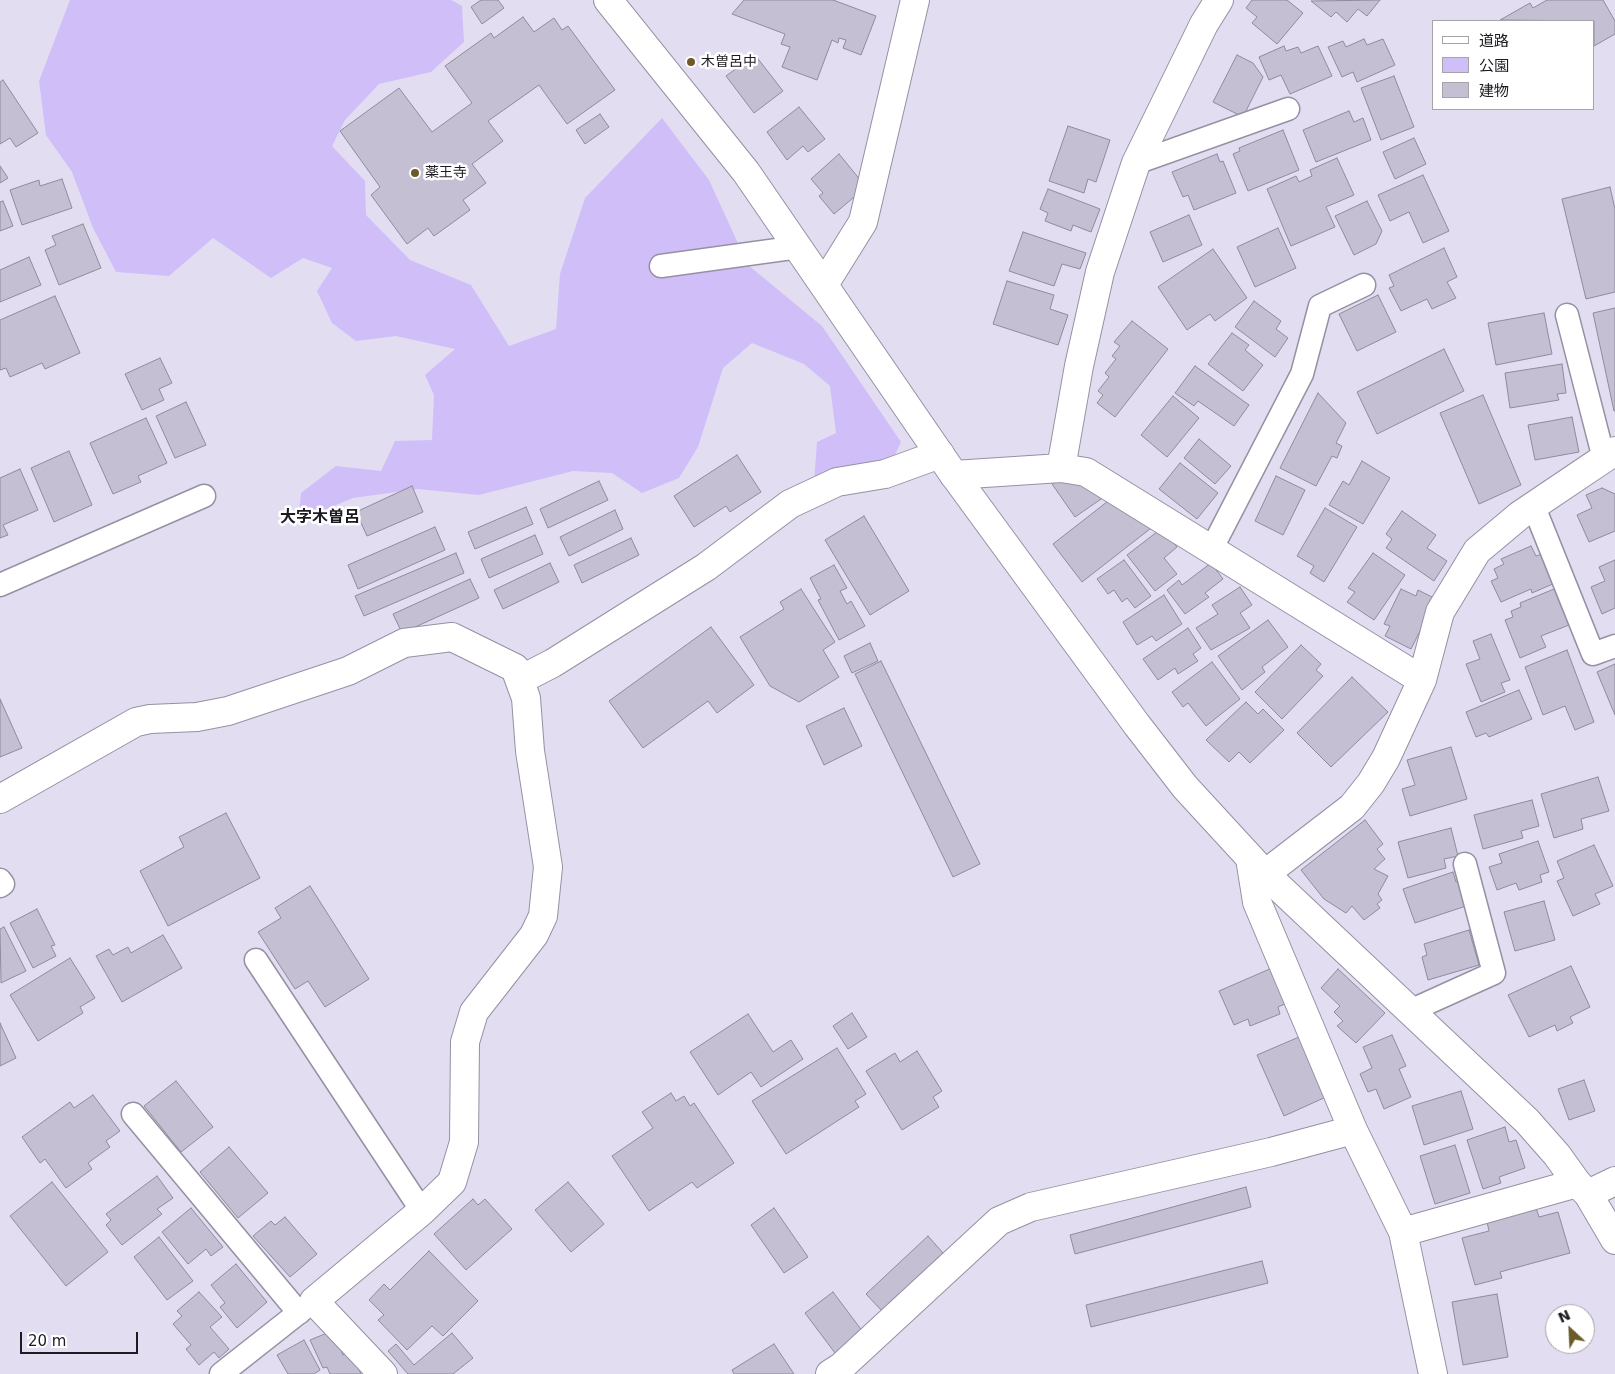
<!DOCTYPE html>
<html>
<head>
<meta charset="utf-8">
<style>
	body { margin:0 }
	#map { position:relative; width:1615px; height:1374px; overflow:hidden; background:#e3ddf2; font-family:"DejaVu Sans","Noto Sans JP",sans-serif }
	canvas { display:block }
	.legend { position:absolute; left:1432px; top:20px; width:162px; height:90px; box-sizing:border-box; background:#fff; border:1px solid #a5a4a7; margin:0; padding:6px 9px; list-style:none; font-size:15px; color:#1d1b22 }
	.legend li { display:flex; align-items:center; gap:10px; height:25px }
	.legend b { width:25px; border:1px solid #a5a4a7 }
	.north { position:absolute; left:1545px; top:1304px; width:50px; height:50px; box-sizing:border-box; background:#fff; border:1px solid #a5a4a7; border-radius:50%; rotate:335deg; font-size:14px; font-weight:700; line-height:20px; text-align:center; color:#1d1b22 }
	.north::after { content:''; display:block; margin:auto; width:18px; height:22px; background:#6c5a28; clip-path:polygon(50% 0,100% 100%,50% 72%,0 100%) }
	.scale { position:absolute; left:20px; top:1332px; width:118px; height:22px; box-sizing:border-box; border:2px solid #1d1b22; border-top:0; padding-left:6px; font-size:15px; line-height:18px; white-space:nowrap; color:#1d1b22; -webkit-text-stroke:4px #fff; paint-order:stroke }
</style>
</head>
<body>
<div id="map">
<canvas width="1615" height="1374"></canvas>
<ul class="legend">
<li><b style="height:6px;background:#fff"></b>道路</li>
<li><b style="height:14px;background:#d0bef9"></b>公園</li>
<li><b style="height:14px;background:#c5bfd4"></b>建物</li>
</ul>
<div class="north">N</div>
<div class="scale">20 m</div>
</div>
<script>
const c = document.querySelector('canvas').getContext('2d');
c.lineJoin = 'round';
function paint(path, color) {
  c.fillStyle = color;
  c.fill(path, 'evenodd');
}
function shape(rows) {
  const path = new Path2D();
  for (const r of rows) {
    path.moveTo(r[0], r[1]);
    for (let i = 2; i < r.length; i += 2) path.lineTo(r[i], r[i + 1]);
  }
  return path;
}
function strokePath(path, color, width, dash) {
  c.strokeStyle = color;
  c.lineWidth = width;
  c.lineCap = dash ? 'butt' : 'round';
  c.setLineDash(dash || []);
  c.stroke(path);
}
function drawText(font, color, halo, rows, align = 'center') {
  c.font = font + ' "DejaVu Sans","Noto Sans JP",sans-serif';
  c.lineWidth = 5;
  c.setLineDash([]);
  c.textBaseline = 'middle';
  c.strokeStyle = halo;
  c.fillStyle = color;
  for (const [text, x, y, turn = 0] of rows) {
    c.save();
    c.translate(x, y);
    c.rotate((+turn || 0) * Math.PI / 180);
    c.textAlign = isNaN(turn) ? turn : align;
    if (halo) c.strokeText(text, 0, 0);
    c.fillText(text, 0, 0);
    c.restore();
  }
}
const green = shape([
	[70,0,451,0,462,6,464,42,431,72,379,84,345,120,332,146,365,181,366,215,410,260,471,285,509,346,556,329,560,274,585,198,662,118,709,180,748,265,822,326,901,442,894,457,814,482,817,442,836,433,830,386,804,364,752,343,723,368,698,447,679,478,642,493,612,473,573,471,479,495,418,489,353,498,298,521,301,493,336,466,381,471,395,441,432,440,434,395,425,375,455,349,396,336,356,341,332,323,317,291,332,268,303,258,271,278,213,238,169,276,116,272,93,228,72,172,46,135,39,81]
]);
const building = shape([
	[481,0,498,0,504,8,482,24,471,7,481,0],
	[744,0,833,0,876,16,861,55,843,48,846,40,839,38,838,43,832,40,817,80,782,67,790,47,781,44,785,34,732,14,744,0],
	[1252,0,1287,0,1303,13,1277,44,1252,23,1257,17,1246,8,1252,0],
	[1380,0,1367,16,1358,9,1347,22,1336,12,1331,17,1311,1,1380,0],
	[1547,0,1603,0,1615,21,1615,34,1594,46,1594,21,1500,20,1530,3,1533,8,1547,0],
	[523,17,534,32,554,18,562,30,568,26,615,90,567,124,539,85,488,121,503,141,472,164,486,183,463,200,470,210,434,236,428,228,407,244,371,195,380,187,340,131,399,88,432,132,472,103,445,66,491,33,494,38,523,17],
	[1364,39,1367,45,1383,39,1395,65,1357,82,1353,72,1342,77,1328,47,1343,41,1346,47,1364,39],
	[1284,46,1286,51,1298,47,1301,53,1318,46,1332,76,1290,94,1281,75,1269,80,1259,57,1284,46],
	[755,55,783,91,754,113,726,76,755,55],
	[1237,55,1253,63,1263,77,1243,117,1213,102,1237,55],
	[1394,76,1414,127,1381,140,1361,88,1394,76],
	[3,80,38,133,16,147,10,138,0,144,0,82,3,80],
	[799,107,825,139,808,152,803,146,787,160,767,132,799,107],
	[1349,111,1354,122,1363,118,1371,140,1316,162,1303,130,1349,111],
	[600,114,609,127,585,144,576,130,600,114],
	[1068,126,1110,140,1096,182,1088,179,1084,193,1049,181,1068,126],
	[1283,130,1299,170,1248,191,1233,154,1240,151,1239,148,1283,130],
	[1414,138,1426,164,1395,179,1383,152,1414,138],
	[839,154,866,187,834,214,819,196,823,193,811,179,839,154],
	[1217,154,1220,162,1223,161,1236,193,1194,210,1188,195,1183,197,1172,172,1217,154],
	[1337,158,1354,195,1326,207,1335,227,1291,246,1267,189,1296,176,1299,182,1312,176,1310,170,1337,158],
	[0,166,8,178,0,183,0,166],
	[1423,175,1449,231,1423,243,1409,212,1390,221,1378,195,1423,175],
	[62,179,72,208,22,225,10,190,39,180,40,186,62,179],
	[1610,187,1615,209,1615,292,1586,299,1562,199,1610,187],
	[1048,189,1100,209,1091,232,1073,225,1071,231,1045,221,1048,213,1040,209,1048,189],
	[3,201,13,226,0,231,0,202,3,201],
	[1367,201,1382,231,1376,244,1354,255,1335,216,1367,201],
	[1189,215,1202,245,1163,262,1150,232,1189,215],
	[83,224,101,268,59,285,45,250,56,245,52,236,83,224],
	[1278,228,1296,268,1255,287,1237,247,1278,228],
	[1023,232,1086,253,1080,269,1062,264,1054,286,1009,271,1023,232],
	[1444,248,1457,277,1447,282,1456,298,1432,309,1427,299,1401,311,1389,288,1394,286,1389,275,1444,248],
	[1213,249,1247,298,1215,321,1210,314,1187,330,1158,287,1213,249],
	[29,257,41,285,0,302,0,270,29,257],
	[1007,281,1054,295,1050,309,1068,315,1058,345,993,324,1007,281],
	[1378,295,1396,332,1357,351,1339,314,1378,295],
	[55,296,80,353,45,369,42,363,10,377,6,368,0,370,0,320,55,296],
	[1254,301,1281,321,1276,329,1288,338,1275,357,1235,327,1254,301],
	[1615,308,1615,411,1614,411,1593,313,1615,308],
	[1544,313,1552,354,1496,365,1488,323,1544,313],
	[1132,321,1168,349,1115,417,1097,403,1103,395,1098,391,1109,377,1105,373,1116,359,1112,356,1120,346,1114,342,1132,321],
	[1232,333,1249,345,1245,350,1263,365,1243,391,1208,364,1232,333],
	[1444,349,1464,391,1377,434,1357,392,1444,349],
	[160,358,172,383,159,389,164,400,142,410,125,374,160,358],
	[1562,364,1566,393,1557,394,1559,400,1510,408,1505,373,1562,364],
	[1195,366,1249,405,1234,426,1198,401,1194,406,1175,393,1195,366],
	[1318,393,1346,423,1336,443,1342,446,1337,458,1332,456,1316,486,1280,468,1318,393],
	[1483,395,1521,485,1479,504,1440,413,1483,395],
	[1173,396,1199,418,1167,457,1141,435,1173,396],
	[186,402,206,445,175,458,156,416,186,402],
	[1572,417,1579,452,1535,460,1528,425,1572,417],
	[146,418,167,463,138,476,141,482,113,494,90,443,146,418],
	[1199,439,1231,466,1215,484,1184,458,1199,439],
	[69,451,92,505,54,522,31,468,69,451],
	[737,455,761,492,730,512,726,506,694,527,674,496,737,455],
	[1362,461,1390,478,1363,524,1329,505,1343,481,1349,485,1362,461],
	[1180,463,1218,493,1197,519,1159,489,1180,463],
	[20,469,38,510,3,525,8,535,0,538,0,478,20,469],
	[1276,476,1305,490,1283,535,1255,521,1276,476],
	[1063,477,1096,485,1104,497,1075,517,1052,484,1063,477],
	[599,481,608,500,548,528,540,509,599,481],
	[412,486,423,512,367,536,356,512,412,486],
	[1602,488,1615,494,1615,531,1589,542,1577,515,1592,508,1586,495,1602,488],
	[1112,498,1155,525,1082,582,1053,544,1112,498],
	[526,507,533,524,475,549,468,532,526,507],
	[1325,508,1357,527,1324,582,1310,573,1314,566,1297,556,1325,508],
	[615,510,623,529,569,556,560,537,615,510],
	[1402,511,1436,535,1427,548,1447,561,1434,581,1386,548,1392,539,1386,534,1402,511],
	[864,516,909,591,870,615,825,540,864,516],
	[435,527,445,550,358,589,348,565,435,527],
	[1162,528,1177,547,1164,558,1177,574,1155,591,1127,555,1162,528],
	[535,535,543,554,489,578,481,559,535,535],
	[631,538,639,555,582,583,574,565,631,538],
	[1531,546,1536,556,1542,554,1555,583,1532,593,1531,589,1501,602,1491,581,1498,578,1494,569,1504,564,1501,559,1531,546],
	[456,553,464,573,364,616,355,596,456,553],
	[1373,553,1405,575,1374,620,1347,602,1355,592,1348,588,1373,553],
	[1124,560,1151,596,1135,608,1127,598,1122,602,1114,590,1108,594,1097,579,1124,560],
	[1615,560,1615,608,1602,614,1591,587,1605,581,1599,567,1615,560],
	[550,563,559,582,503,609,494,590,550,563],
	[1211,563,1223,579,1205,593,1209,597,1185,614,1167,590,1179,580,1182,585,1211,563],
	[834,565,847,588,840,591,847,604,851,601,865,626,839,640,818,600,821,599,810,578,834,565],
	[470,579,479,598,402,633,393,614,470,579],
	[1240,587,1252,605,1240,613,1250,628,1211,650,1196,628,1218,614,1212,605,1240,587],
	[801,589,835,642,823,650,839,677,799,702,770,686,740,637,784,609,780,602,801,589],
	[1401,589,1416,596,1418,590,1436,599,1411,649,1385,636,1390,626,1384,624,1401,589],
	[1554,589,1569,625,1541,636,1546,647,1520,658,1505,620,1513,617,1511,611,1521,607,1520,603,1554,589],
	[1164,595,1182,624,1156,641,1152,636,1137,645,1123,622,1164,595],
	[1268,620,1288,647,1262,667,1265,672,1242,690,1218,656,1268,620],
	[711,627,754,685,717,713,708,701,643,748,609,701,711,627],
	[1188,628,1201,648,1193,654,1198,661,1178,674,1175,668,1158,680,1143,659,1188,628],
	[1491,634,1510,680,1501,683,1505,692,1481,702,1466,664,1480,659,1473,641,1491,634],
	[870,643,878,661,852,673,844,656,870,643],
	[1301,645,1321,664,1316,670,1323,676,1282,719,1255,692,1301,645],
	[1567,650,1594,722,1575,730,1565,706,1543,715,1525,667,1567,650],
	[881,661,980,864,953,877,855,674,881,661],
	[1212,662,1240,699,1206,726,1188,703,1183,707,1172,692,1212,662],
	[1615,664,1615,715,1597,672,1615,664],
	[1352,677,1388,712,1331,767,1297,733,1352,677],
	[1519,690,1532,719,1489,737,1486,733,1476,737,1466,712,1519,690],
	[0,699,22,748,0,757,0,699],
	[1246,702,1258,714,1263,709,1284,730,1250,763,1239,752,1229,762,1206,740,1246,702],
	[844,708,862,746,824,765,806,726,844,708],
	[1451,747,1467,799,1410,816,1402,789,1415,785,1407,760,1451,747],
	[1598,777,1609,811,1581,819,1583,829,1554,838,1541,794,1598,777],
	[1532,800,1539,826,1521,831,1523,838,1483,849,1474,815,1532,800],
	[226,813,260,878,168,926,140,871,184,847,179,837,226,813],
	[1365,820,1383,844,1377,849,1385,859,1374,869,1388,876,1378,894,1382,900,1377,904,1380,908,1364,920,1352,906,1346,913,1324,899,1301,870,1365,820],
	[1451,828,1458,856,1444,859,1446,868,1408,878,1398,842,1451,828],
	[1538,841,1549,872,1540,875,1542,882,1519,890,1516,883,1497,890,1489,867,1502,863,1499,854,1538,841],
	[1594,845,1613,886,1595,894,1600,904,1573,916,1557,881,1564,878,1557,861,1594,845],
	[1453,872,1456,882,1460,881,1469,905,1415,923,1403,889,1453,872],
	[310,886,369,979,325,1007,308,981,295,989,258,932,281,918,275,908,310,886],
	[1544,901,1555,940,1515,951,1504,912,1544,901],
	[37,909,55,945,51,946,56,956,33,968,10,923,37,909],
	[4,927,26,971,1,983,0,929,4,927],
	[1469,930,1479,965,1428,980,1422,957,1427,955,1424,944,1469,930],
	[163,935,182,968,122,1002,96,956,109,949,113,955,128,947,131,953,163,935],
	[70,958,95,998,80,1007,83,1013,38,1041,10,995,70,958],
	[1571,966,1590,1007,1570,1017,1573,1023,1557,1031,1555,1025,1529,1037,1508,995,1571,966],
	[1272,968,1287,1003,1278,1007,1280,1014,1250,1026,1248,1019,1234,1025,1219,991,1272,968],
	[1338,969,1385,1013,1356,1043,1337,1026,1343,1021,1334,1012,1340,1006,1321,988,1338,969],
	[852,1013,867,1037,848,1049,833,1026,852,1013],
	[748,1014,773,1052,791,1040,803,1059,761,1087,751,1072,718,1095,690,1052,748,1014],
	[0,1023,16,1058,0,1066,0,1023],
	[1392,1035,1406,1066,1399,1069,1411,1097,1384,1109,1376,1089,1368,1092,1360,1074,1372,1068,1363,1047,1392,1035],
	[1299,1037,1326,1097,1284,1116,1257,1055,1299,1037],
	[837,1048,866,1094,855,1101,859,1107,786,1154,752,1101,837,1048],
	[917,1051,942,1091,933,1097,939,1107,902,1130,866,1071,895,1053,900,1062,917,1051],
	[1584,1080,1595,1111,1569,1120,1558,1089,1584,1080],
	[176,1081,213,1127,181,1152,144,1106,176,1081],
	[1461,1091,1473,1129,1424,1145,1412,1106,1461,1091],
	[671,1093,676,1101,684,1096,690,1106,694,1103,734,1163,697,1188,692,1182,649,1211,612,1156,653,1128,642,1112,671,1093],
	[93,1095,120,1131,106,1141,110,1147,88,1163,92,1169,66,1188,45,1159,40,1163,22,1137,70,1102,74,1108,93,1095],
	[1505,1127,1509,1142,1516,1140,1525,1168,1499,1177,1501,1183,1483,1189,1467,1140,1505,1127],
	[1455,1145,1470,1193,1435,1204,1420,1156,1455,1145],
	[229,1147,268,1193,238,1218,200,1172,229,1147],
	[157,1176,173,1198,157,1209,162,1214,122,1245,106,1225,111,1220,106,1214,157,1176],
	[52,1182,108,1252,66,1286,10,1216,52,1182],
	[568,1182,604,1224,571,1252,535,1210,568,1182],
	[1246,1187,1251,1207,1075,1254,1070,1235,1246,1187],
	[473,1199,478,1205,485,1199,512,1229,466,1270,434,1234,473,1199],
	[191,1208,223,1247,211,1256,206,1249,188,1264,162,1232,191,1208],
	[774,1208,808,1257,784,1273,751,1225,774,1208],
	[1536,1208,1539,1217,1558,1212,1570,1253,1500,1272,1502,1278,1475,1285,1462,1238,1489,1231,1487,1222,1536,1208],
	[285,1217,317,1254,290,1277,253,1236,271,1221,275,1225,285,1217],
	[928,1236,943,1253,882,1311,866,1294,928,1236],
	[159,1237,193,1281,167,1300,134,1257,159,1237],
	[429,1251,478,1301,443,1336,432,1326,407,1350,378,1320,384,1315,369,1300,384,1284,390,1290,429,1251],
	[1262,1261,1268,1283,1091,1327,1086,1305,1262,1261],
	[236,1264,267,1302,237,1328,220,1307,225,1303,211,1285,236,1264],
	[199,1292,222,1317,210,1327,229,1349,219,1358,214,1352,199,1365,186,1349,191,1345,173,1324,182,1316,177,1311,199,1292],
	[833,1292,863,1332,835,1353,805,1313,833,1292],
	[1497,1294,1508,1357,1463,1365,1452,1302,1497,1294],
	[332,1331,343,1355,351,1352,361,1374,330,1374,327,1367,323,1368,310,1340,332,1331],
	[452,1333,473,1358,453,1374,408,1374,388,1351,396,1344,414,1365,452,1333],
	[304,1340,320,1370,314,1374,288,1374,277,1355,304,1340],
	[774,1344,794,1374,734,1374,732,1370,774,1344]
]);
const lane = shape([
	[1136,163,1288,109],
	[661,266,799,247],
	[1567,315,1604,459],
	[1534,507,1593,654,1615,646],
	[1211,550,1302,374,1320,306,1364,285],
	[0,585,204,496],
	[0,880,3,884,0,886],
	[256,960,422,1211],
	[1410,1011,1494,973,1465,864],
	[133,1114,299,1313],
	[221,1374,311,1303]
]);
const street = shape([
	[825,283,863,222,915,0],
	[1061,468,1079,366,1100,272,1136,163,1204,24,1219,0],
	[954,475,1061,468,1086,472,1422,680],
	[520,680,553,663,706,567,790,504,837,482,885,474,940,454],
	[0,799,136,722,150,719,197,717,228,711,348,671,404,643,452,637,515,668,526,698,530,751,548,867,543,916,534,935,474,1012,465,1042,464,1142,452,1182,422,1211,314,1301,383,1374],
	[1250,858,1257,902,1353,1130,1403,1232,1433,1374],
	[1265,874,1352,807,1371,783,1386,758,1422,680,1440,612,1477,551,1520,515,1615,451],
	[1588,1194,1615,1181],
	[1403,1232,1577,1183],
	[830,1374,841,1367,999,1221,1031,1207,1271,1152,1353,1130]
]);
const secondary = shape([
	[608,0,746,172,954,475,1137,725,1185,787,1265,874,1527,1121,1557,1155,1577,1183,1588,1194,1615,1240]
]);
const markers = [
	[691,62,5,"#6c5a28"],
	[415,173,5,"#6c5a28"]
];
const poiNames = [
	["木曽呂中",701,62],
	["薬王寺",425,173]
];
const quarterNames = [
	["大字木曽呂",320,518]
];
paint(green, '#d0bef9');
paint(building, '#c5bfd4');
strokePath(building, '#908a9d', 1);
strokePath(lane, '#9690a3', 25);
strokePath(street, '#9690a3', 30);
strokePath(secondary, '#9690a3', 30);
strokePath(lane, '#fff', 22);
strokePath(street, '#fff', 28);
strokePath(secondary, '#fff', 28);
for (const [x, y, r, color] of markers) {
  const dot = new Path2D();
  dot.arc(x, y, r, 0, 2 * Math.PI);
  c.fillStyle = color;
  c.fill(dot);
  strokePath(dot, '#fff', 2);
}
drawText('14px', '#1d1b22', '#fff', poiNames, 'left');
drawText('bold 16px', '#1d1b22', '#fff', quarterNames);
</script>
</body>
</html>
